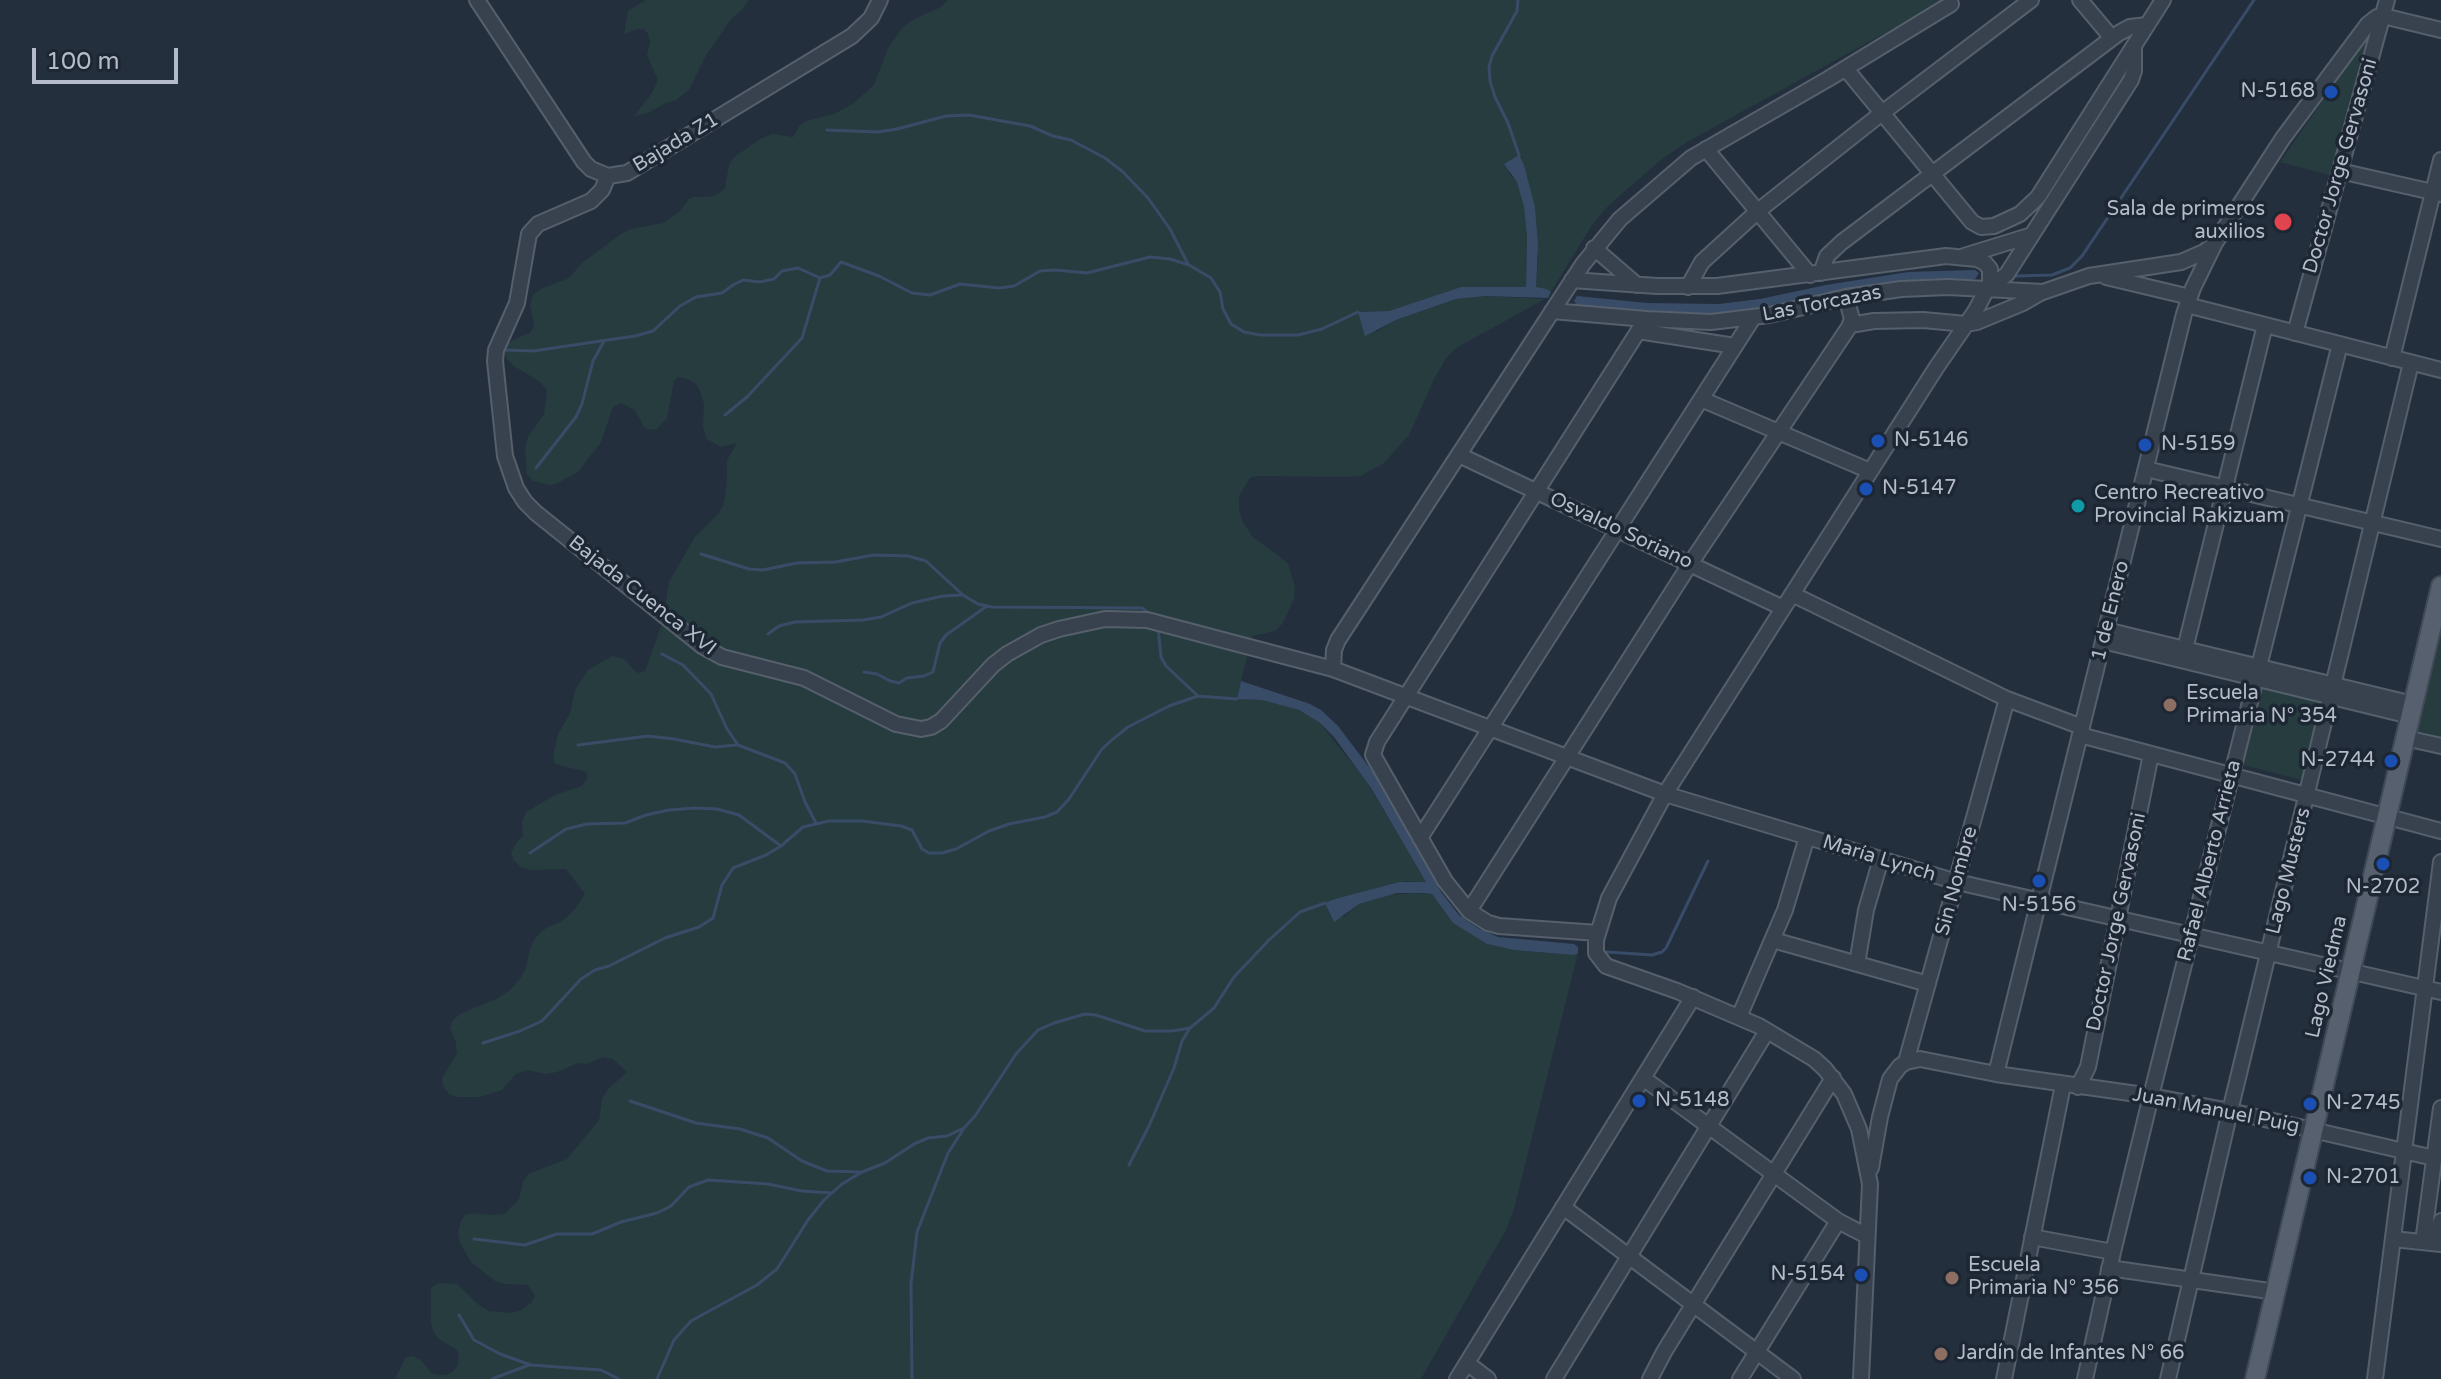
<!DOCTYPE html>
<html>
<head>
<meta charset="utf-8">
<style>
	body { margin:0 }
	#map { position:relative; width:2441px; height:1379px; overflow:hidden; background:#242f3e; font-family:"Varela Round",sans-serif }
	canvas { display:block }
	.scale { position:absolute; left:32px; top:48px; width:146px; height:36px; box-sizing:border-box; border:4px solid #b4bcc9; border-top:0; padding-left:10px; font-size:24px; line-height:28px; white-space:nowrap; color:#b4bcc9; -webkit-text-stroke:6px #1d2633; paint-order:stroke }
</style>
</head>
<body>
<div id="map">
<canvas width="2441" height="1379"></canvas>
<div class="scale">100 m</div>
</div>
<script>
const c = document.querySelector('canvas').getContext('2d');
c.lineJoin = 'round';
function paint(path, color) {
  c.fillStyle = color;
  c.fill(path, 'evenodd');
}
function shape(rows) {
  const path = new Path2D();
  for (const r of rows) {
    path.moveTo(r[0], r[1]);
    for (let i = 2; i < r.length; i += 2) path.lineTo(r[i], r[i + 1]);
  }
  return path;
}
function strokePath(path, color, width, dash) {
  c.strokeStyle = color;
  c.lineWidth = width;
  c.lineCap = dash ? 'butt' : 'round';
  c.setLineDash(dash || []);
  c.stroke(path);
}
function drawText(font, color, halo, rows, align = 'center') {
  c.font = font + ' "Varela Round",sans-serif';
  c.lineWidth = 7;
  c.setLineDash([]);
  c.textBaseline = 'middle';
  c.strokeStyle = halo;
  c.fillStyle = color;
  for (const [text, x, y, turn = 0] of rows) {
    c.save();
    c.translate(x, y);
    c.rotate((+turn || 0) * Math.PI / 180);
    c.textAlign = isNaN(turn) ? turn : align;
    if (halo) c.strokeText(text, 0, 0);
    c.fillText(text, 0, 0);
    c.restore();
  }
}
const green = shape([
	[646,0,749,0,741,11,731,19,705,57,689,90,676,100,666,103,648,113,634,116,652,93,658,80,647,55,650,42,648,34,644,29,637,29,624,34,628,11],
	[948,0,1945,0,1687,142,1662,159,1609,205,1592,225,1551,292,1547,289,1536,287,1538,257,1536,218,1524,165,1508,172,1517,182,1524,207,1527,237,1526,287,1461,287,1389,311,1358,312,1376,332,1396,320,1456,299,1485,296,1545,299,1456,348,1445,360,1435,377,1409,435,1383,464,1360,476,1346,477,1259,476,1250,478,1239,496,1239,510,1243,522,1252,536,1288,563,1295,587,1294,599,1283,623,1275,631,1252,636,1237,698,1262,700,1287,706,1310,715,1319,722,1364,778,1427,883,1407,881,1390,884,1325,903,1344,917,1359,904,1389,895,1415,893,1432,894,1453,923,1487,944,1514,950,1573,955,1578,953,1514,1209,1506,1230,1421,1379,395,1379,405,1358,413,1356,421,1360,431,1373,438,1375,446,1375,454,1371,458,1364,459,1356,457,1350,439,1339,434,1333,431,1323,431,1288,438,1283,457,1284,479,1305,489,1311,511,1313,522,1310,531,1303,535,1296,528,1285,505,1284,495,1281,471,1262,460,1243,458,1232,461,1221,465,1215,471,1213,493,1215,504,1214,519,1199,523,1182,528,1174,567,1159,599,1120,602,1099,609,1088,627,1072,613,1059,603,1057,587,1064,578,1063,557,1072,546,1074,527,1070,516,1074,502,1090,479,1097,458,1097,449,1094,443,1086,442,1078,457,1053,456,1043,450,1028,452,1021,460,1014,498,998,510,990,520,979,526,968,530,948,536,937,546,928,562,921,575,909,585,894,566,869,531,870,521,867,514,861,511,853,516,843,523,836,522,822,526,812,555,795,582,786,587,779,587,772,555,764,553,756,558,734,570,713,575,690,588,670,612,656,624,659,637,673,645,671,663,621,669,582,695,537,719,513,724,503,727,481,727,460,737,443,721,447,707,439,703,427,704,404,700,391,696,384,687,379,678,377,674,381,667,418,657,429,649,430,644,427,635,410,621,403,613,407,601,442,578,472,556,484,550,485,533,481,527,474,525,449,528,437,544,414,547,390,539,381,514,366,507,359,503,350,507,343,531,332,534,324,530,305,533,295,541,289,569,278,582,263,621,234,631,229,663,223,680,211,689,199,694,197,709,197,718,194,725,188,729,165,733,158,760,139,772,134,793,137,800,125,806,121,834,114,854,103,874,85,888,48,903,27,914,19,939,8],
	[2372,30,2333,176,2280,162],
	[2441,616,2441,740,2413,733],
	[2262,683,2324,698,2302,780,2243,765]
]);
const water = shape([
	[1519,155,1524,165,1535,207,1538,245,1536,287,1547,289,1551,292,1548,298,1485,296,1456,299,1396,320,1365,336,1358,312,1389,311,1461,287,1526,287,1527,237,1524,207,1517,182,1504,164],
	[1975,270,1979,273,1975,279,1918,282,1759,309,1718,314,1677,314,1601,309,1576,304,1574,301,1577,296,1647,303,1719,304,1760,299,1826,285,1908,272],
	[1241,681,1310,704,1321,710,1338,726,1382,784,1441,892,1459,915,1478,928,1498,937,1574,944,1578,947,1578,953,1574,955,1514,950,1487,944,1453,923,1432,894,1424,893,1397,893,1359,904,1334,922,1325,903,1335,899,1399,882,1426,882,1371,788,1334,737,1319,722,1299,710,1262,700,1237,699]
]);
const stream = shape([
	[1518,0,1517,11,1492,56,1489,67,1490,81,1495,97,1508,123,1519,155],
	[827,130,878,132,897,129,946,116,969,115,1030,126,1053,136,1071,140,1105,158,1123,172,1148,198,1170,229,1188,264],
	[2016,276,2052,275,2070,268,2082,256,2254,0],
	[503,350,533,351,635,336,653,331,680,306,696,297,722,293,733,285,743,280,760,282,774,279,782,271,798,268,820,278,830,275,841,262,879,276,912,293,930,295,960,284,999,288,1014,286,1040,271,1055,270,1087,273,1150,257,1170,259,1189,265,1211,278,1220,292,1223,309,1231,324,1244,332,1260,335,1298,335,1322,329,1358,312],
	[725,415,747,397,802,338,820,278],
	[536,468,576,417,582,404,593,361,603,343],
	[701,554,749,569,763,570,797,563,835,562,874,555,908,556,926,561,963,595,978,604,992,607,1142,608,1153,616],
	[1158,627,1161,657,1166,666,1198,696],
	[768,634,779,626,795,622,863,620,881,617,912,603,943,596,961,595],
	[662,654,683,665,711,694,727,729,738,745,785,763,795,774,805,802,816,823],
	[864,672,877,674,890,681,899,683,907,678,924,676,933,672,940,643,946,635,987,606],
	[578,745,648,736,674,739,715,747,736,745],
	[530,853,566,829,587,824,625,823,646,815,669,810,695,808,717,809,739,815,781,846],
	[1607,952,1652,955,1662,952,1666,948,1708,861],
	[483,1043,520,1031,542,1021,581,979,595,970,609,966,665,938,699,927,713,918,722,885,733,868,766,855,781,846,803,827,829,821,862,821,901,826,912,830,922,849,929,853,942,853,956,849,989,831,1009,824,1045,817,1057,812,1069,799,1102,749,1113,739,1128,727,1169,706,1198,696,1237,699],
	[630,1101,696,1123,740,1129,768,1138,802,1161,827,1171,860,1172],
	[1129,1165,1149,1126,1174,1068,1182,1041,1190,1028,1214,1008,1234,977,1269,940,1300,912,1325,903],
	[474,1239,525,1245,557,1234,592,1234,621,1222,657,1213,671,1206,689,1187,708,1180,768,1184,802,1191,832,1193],
	[459,1315,474,1340,500,1354,531,1365,601,1370,619,1379],
	[492,1379,529,1365],
	[657,1379,674,1340,691,1321,757,1285,777,1269,808,1220,824,1200,842,1184,862,1172,885,1163,914,1144,928,1138,947,1136,964,1128,975,1116,1016,1054,1038,1030,1054,1023,1085,1014,1096,1015,1145,1031,1172,1031,1190,1028],
	[912,1379,911,1284,917,1232,948,1153,963,1130]
]);
const minor = shape([
	[477,0,584,162,591,169,608,176,627,173,852,36,871,18,880,0],
	[2080,0,2112,38],
	[2383,16,2441,30],
	[1846,69,1972,222,1981,227,1994,226,2020,214,2038,197,2163,0],
	[1706,149,1810,275],
	[2340,171,2441,194],
	[608,176,602,190,591,201,538,224,529,234,517,303,496,350,495,361,505,456,516,488,525,502,536,513,702,646,722,657,804,678,896,724,921,729,931,727,941,721,993,665,1007,654,1041,635,1059,629,1105,619,1147,620,1333,669,1665,794,1957,882,2441,992],
	[1594,248,1637,285],
	[1964,256,2032,235],
	[1821,273,1827,256,1842,242,2119,33,2130,27,2147,25],
	[2106,277,2190,297],
	[1572,280,1657,286,1717,286,1946,256,1977,259,1985,263,1990,269,1990,283,1976,310,1936,368,1665,794,1609,898,1596,940,1596,953,1606,966,1677,991,1759,1026,1814,1059,1825,1069,1844,1094,1859,1129,1870,1184,1861,1379],
	[1688,287,1702,262,1758,211,1882,113,2031,0],
	[1988,289,2007,274,2131,80,2134,71,2134,48],
	[2187,305,2441,370],
	[1552,311,1646,319,1711,322,1769,315,1846,297,1901,289,1948,287,2043,292,2089,276,2181,262,2204,252,2212,246],
	[1850,325,1874,321,1923,320,1966,324,1977,322,2023,303,2042,292],
	[1638,331,1735,346],
	[2295,333,2387,0],
	[2392,358,2441,160],
	[1701,399,1870,471],
	[1459,455,1783,608],
	[2146,469,2441,539],
	[1792,594,2007,699,2082,727],
	[2106,630,2413,704],
	[2103,641,2410,716],
	[2185,649,2265,325],
	[1333,669,1334,650,1338,640,1583,264,1620,219,1691,158,1828,79,1951,4],
	[2080,735,2441,831],
	[2405,738,2441,746],
	[1420,838,1753,318],
	[1469,911,1690,564,1849,327,1852,319,1846,297],
	[1598,933,1499,926,1488,923,1469,911,1445,881,1373,755,1377,742,1646,319],
	[1773,940,1928,984],
	[1857,964,1866,910,1881,859],
	[1739,1017,1785,910,1807,837],
	[1906,1062,2007,699],
	[1996,1074,2184,314,2193,288,2215,243,2283,138,2368,24,2377,17,2383,16],
	[1643,1078,1838,1221,1867,1236],
	[2078,1087,2088,1067,2151,754],
	[1871,1168,1880,1117,1890,1079,1900,1066,1906,1062,1920,1059,1996,1074,2151,1096,2230,1111,2434,1158],
	[1563,1207,1793,1379],
	[2032,1237,2113,1252],
	[2393,1239,2441,1244],
	[2423,1242,2441,1108],
	[2432,1243,2441,1221],
	[2109,1268,2276,1292],
	[1467,1363,1488,1379],
	[1457,1379,1693,997],
	[1554,1379,1767,1031],
	[1650,1379,1664,1352,1833,1078],
	[1740,1379,1838,1221],
	[2004,1379,2063,1085],
	[2085,1379,2113,1252,2151,1096,2340,344],
	[2168,1379,2230,1111,2411,363],
	[2375,1379,2441,862]
]);
const major = shape([
	[2255,1379,2441,586]
]);
const markers = [
	[2331,92,8,"#1a4fb4"],
	[2283,222,10,"#e0444e"],
	[1878,441,8,"#1a4fb4"],
	[2145,445,8,"#1a4fb4"],
	[1866,489,8,"#1a4fb4"],
	[2078,506,8,"#0f9aa8"],
	[2170,705,8,"#8d6e63"],
	[2391,761,8,"#1a4fb4"],
	[2383,864,8,"#1a4fb4"],
	[2039,881,8,"#1a4fb4"],
	[1639,1101,8,"#1a4fb4"],
	[2310,1104,8,"#1a4fb4"],
	[2310,1178,8,"#1a4fb4"],
	[1861,1275,8,"#1a4fb4"],
	[1952,1278,8,"#8d6e63"],
	[1941,1354,8,"#8d6e63"]
];
const poiNames = [
	["N-5168",2315,92,"right"],
	["Sala de primeros",2265,210,"right"],
	["auxilios",2265,233,"right"],
	["N-5146",1894,441],
	["N-5159",2161,445],
	["N-5147",1882,489],
	["Centro Recreativo",2094,494],
	["Provincial Rakizuam",2094,517],
	["Escuela",2186,694],
	["Primaria N° 354",2186,717],
	["N-2744",2375,761,"right"],
	["N-2702",2383,888,"center"],
	["N-5156",2039,906,"center"],
	["N-5148",1655,1101],
	["N-2745",2326,1104],
	["N-2701",2326,1178],
	["Escuela",1968,1266],
	["Primaria N° 356",1968,1289],
	["N-5154",1845,1275,"right"],
	["Jardín de Infantes N° 66",1957,1354]
];
const streetNames = [
	["Bajada Z1",676,143,-31],
	["Doctor Jorge Gervasoni",2341,166,-74],
	["Las Torcazas",1822,304,-11],
	["Osvaldo Soriano",1621,531,25],
	["Bajada Cuenca XVI",642,596,38],
	["1 de Enero",2111,611,-76],
	["María Lynch",1879,859,17],
	["Rafael Alberto Arrieta",2210,861,-76],
	["Lago Musters",2289,871,-76],
	["Sin Nombre",1957,881,-75],
	["Doctor Jorge Gervasoni",2117,922,-78],
	["Lago Viedma",2327,977,-77],
	["Juan Manuel Puig",2216,1111,11]
];
paint(green, '#263c3f');
paint(water, '#394c67');
strokePath(stream, '#394c67', 3);
strokePath(minor, '#565f6c', 18);
strokePath(major, '#414a57', 22);
strokePath(minor, '#38414e', 14);
strokePath(major, '#56606e', 18);
for (const [x, y, r, color] of markers) {
  const dot = new Path2D();
  dot.arc(x, y, r, 0, 2 * Math.PI);
  c.fillStyle = color;
  c.fill(dot);
  strokePath(dot, '#1d2633', 3);
}
drawText('20px', '#b4bcc9', '#1d2633', poiNames, 'left');
drawText('20px', '#b4bcc9', '#1d2633', streetNames);
</script>
</body>
</html>
